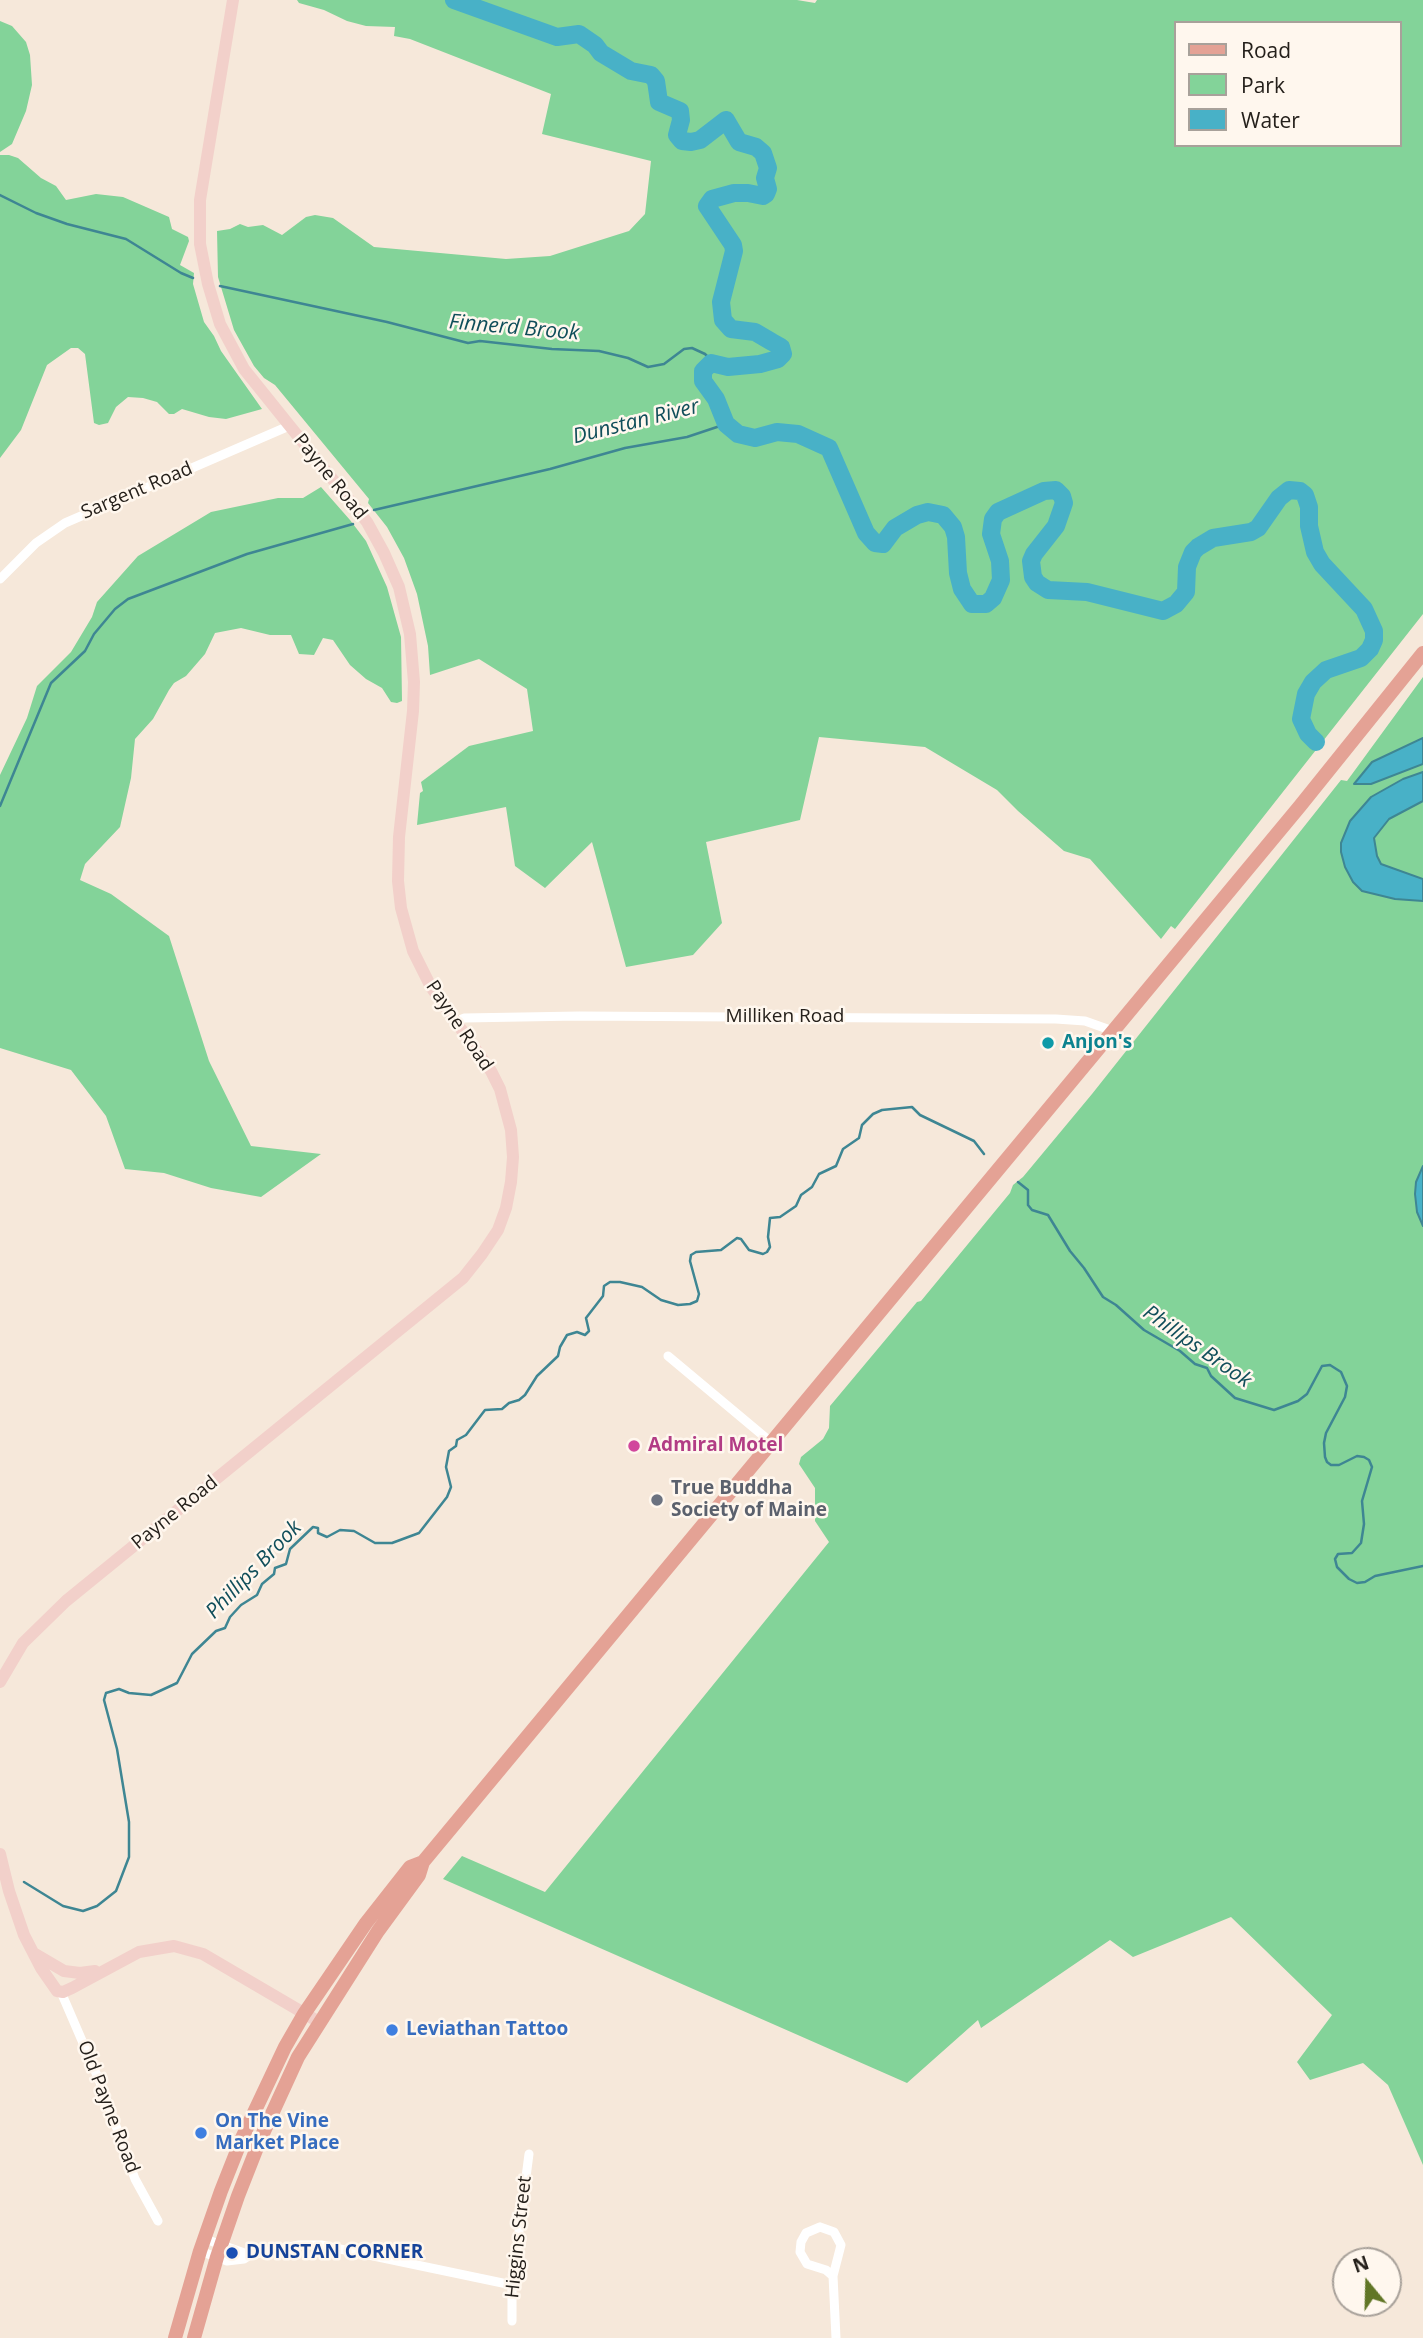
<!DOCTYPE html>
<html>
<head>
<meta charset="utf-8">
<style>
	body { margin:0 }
	#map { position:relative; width:1423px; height:2338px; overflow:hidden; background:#f6e8da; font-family:"Open Sans",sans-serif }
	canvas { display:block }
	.legend { position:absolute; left:1174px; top:21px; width:228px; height:126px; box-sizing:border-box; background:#fff7ee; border:2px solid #a8a19a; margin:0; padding:9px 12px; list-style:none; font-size:21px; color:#25201b }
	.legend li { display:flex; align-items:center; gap:14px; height:35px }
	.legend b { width:35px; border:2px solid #a8a19a }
	.north { position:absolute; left:1332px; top:2247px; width:70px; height:70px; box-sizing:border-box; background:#fff7ee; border:2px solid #a8a19a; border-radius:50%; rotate:341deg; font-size:19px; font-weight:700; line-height:28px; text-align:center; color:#25201b }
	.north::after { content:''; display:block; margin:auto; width:24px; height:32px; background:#617626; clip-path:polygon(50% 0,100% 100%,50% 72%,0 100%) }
</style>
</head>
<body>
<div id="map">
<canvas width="1423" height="2338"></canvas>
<ul class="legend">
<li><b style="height:9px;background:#e4a295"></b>Road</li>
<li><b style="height:19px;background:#83d399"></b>Park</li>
<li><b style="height:19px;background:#48b1c7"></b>Water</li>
</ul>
<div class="north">N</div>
</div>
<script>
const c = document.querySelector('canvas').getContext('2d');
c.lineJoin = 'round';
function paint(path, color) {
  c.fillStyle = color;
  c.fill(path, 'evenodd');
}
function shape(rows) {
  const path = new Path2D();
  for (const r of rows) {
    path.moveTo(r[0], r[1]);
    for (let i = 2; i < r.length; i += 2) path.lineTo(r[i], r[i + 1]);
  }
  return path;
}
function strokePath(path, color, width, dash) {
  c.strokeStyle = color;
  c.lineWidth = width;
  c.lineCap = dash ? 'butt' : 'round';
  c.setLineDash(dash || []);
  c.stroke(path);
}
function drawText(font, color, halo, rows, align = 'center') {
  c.font = font + ' "Open Sans",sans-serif';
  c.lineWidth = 5;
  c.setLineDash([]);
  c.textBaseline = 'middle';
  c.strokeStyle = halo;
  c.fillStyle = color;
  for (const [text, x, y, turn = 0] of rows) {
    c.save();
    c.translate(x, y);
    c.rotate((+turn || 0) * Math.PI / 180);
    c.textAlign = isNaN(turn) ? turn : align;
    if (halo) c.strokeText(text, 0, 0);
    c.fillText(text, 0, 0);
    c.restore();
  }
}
const green = shape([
	[297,0,797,0,815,3,817,0,1423,0,1423,614,1175,929,1171,926,1161,939,1090,859,1064,851,1018,811,997,790,925,747,819,737,800,820,706,842,722,923,693,955,626,967,592,842,545,888,515,866,506,807,417,825,420,793,423,791,421,782,469,746,533,731,527,689,479,659,430,675,428,646,417,594,404,558,387,527,368,503,369,499,275,385,264,378,254,366,234,330,218,277,217,231,230,229,240,224,248,227,263,225,282,235,306,217,315,215,333,218,374,247,506,259,550,256,629,231,645,214,651,161,542,134,551,94,410,39,394,36,395,27,366,26,347,21,324,10,299,3],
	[1176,23,1400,23,1400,145,1176,145],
	[0,21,12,26,26,42,30,55,32,85,26,111,12,144,0,152],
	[0,155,9,155,18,158,41,178,56,186,66,200,96,194,123,197,169,217,172,229,188,237,189,241,180,265,194,273,193,284,204,322,214,336,221,351,262,409,226,419,209,417,182,409,174,414,169,414,157,402,143,398,128,397,116,407,108,423,99,425,94,423,85,354,78,348,71,348,47,365,21,430,0,458],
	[321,487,350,520,366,541,387,587,401,637,402,701,397,703,391,702,382,688,366,679,350,665,333,640,323,638,314,655,299,654,291,635,270,635,241,628,215,633,205,654,186,676,174,683,169,690,153,719,135,739,131,778,120,827,85,864,80,880,111,894,169,936,209,1061,251,1146,321,1154,261,1197,211,1188,164,1173,125,1169,106,1116,71,1070,0,1048,0,775,27,718,37,686,71,652,92,617,97,602,138,556,211,512,278,498,303,498],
	[1423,677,1423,2165,1388,2085,1363,2063,1310,2080,1297,2062,1332,2015,1231,1917,1133,1957,1110,1940,981,2028,978,2020,907,2083,443,1879,462,1856,545,1892,829,1542,815,1521,815,1488,799,1464,801,1457,823,1439,829,1428,830,1406,917,1302,921,1301,1010,1193,1013,1185,1023,1177,1092,1094,1341,780,1347,781]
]);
const water = shape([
	[1423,738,1423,764,1371,784,1354,784,1372,762,1423,738],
	[1423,772,1423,801,1389,819,1374,838,1377,856,1381,864,1423,879,1423,901,1395,899,1362,891,1353,882,1345,867,1341,852,1341,843,1350,821,1371,797,1403,779,1423,772],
	[1423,1166,1423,1226,1417,1212,1415,1194,1416,1182,1423,1166]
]);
const stream = shape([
	[0,195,36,213,67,224,126,239,181,273,193,278],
	[220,286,387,322,468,343,480,341,552,349,599,351,628,358,648,367,664,364,684,349,692,348,705,354,714,363],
	[374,510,550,469,625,448,687,437,726,424],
	[0,806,51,683,85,651,94,634,115,609,128,599,247,554,353,524],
	[1018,1182,1028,1190,1028,1205,1032,1210,1048,1215,1070,1251,1084,1268,1103,1297,1116,1305,1144,1330,1180,1351,1195,1364,1207,1368,1211,1376,1235,1398,1274,1410,1298,1401,1307,1394,1322,1366,1330,1365,1341,1372,1347,1386,1345,1397,1326,1433,1324,1443,1325,1457,1327,1462,1331,1465,1339,1465,1357,1456,1364,1457,1369,1460,1372,1467,1362,1501,1364,1524,1361,1543,1352,1553,1338,1554,1335,1559,1337,1567,1349,1579,1357,1583,1365,1582,1375,1576,1423,1566],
	[24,1882,63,1906,83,1911,97,1906,116,1891,129,1857,129,1822,117,1749,104,1700,106,1693,119,1689,129,1693,151,1695,177,1683,192,1654,216,1631,225,1628,230,1617,241,1605,257,1595,262,1584,274,1574,275,1568,286,1564,290,1549,313,1527,318,1528,318,1533,327,1537,340,1530,354,1531,375,1543,392,1543,419,1533,447,1497,451,1487,446,1467,449,1451,456,1446,457,1440,466,1435,485,1410,502,1409,509,1403,519,1400,525,1395,537,1376,558,1356,560,1347,567,1335,577,1332,585,1335,589,1331,586,1318,603,1296,604,1286,610,1282,620,1282,642,1287,661,1300,678,1305,690,1304,697,1301,699,1294,690,1261,691,1255,696,1252,721,1250,737,1238,741,1239,749,1250,763,1254,767,1252,770,1247,768,1237,770,1218,780,1217,796,1206,801,1195,812,1187,819,1174,836,1166,843,1149,859,1138,862,1125,873,1114,882,1110,912,1107,920,1115,974,1141,984,1154]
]);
const river = shape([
	[454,0,557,37,579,34,595,45,601,53,631,71,651,75,656,81,659,102,680,111,681,120,677,135,682,141,691,142,700,140,726,120,739,142,756,147,763,153,768,168,765,178,768,189,766,194,763,196,748,193,734,193,712,199,707,206,733,245,734,251,721,302,723,320,731,329,755,332,772,342,781,347,783,354,778,359,760,364,728,367,711,363,703,371,703,381,716,399,726,424,738,434,755,438,777,432,798,434,829,448,866,533,875,543,883,544,895,528,917,515,928,512,943,515,953,527,956,537,958,573,962,589,972,604,986,604,993,598,1001,580,1000,561,991,534,993,519,998,512,1044,491,1056,490,1062,496,1064,503,1056,526,1034,554,1031,561,1033,577,1037,583,1048,590,1087,592,1163,611,1176,604,1186,592,1187,567,1193,552,1198,547,1213,538,1251,532,1258,528,1279,498,1289,490,1300,491,1305,495,1309,507,1309,526,1315,552,1322,564,1364,609,1374,631,1374,640,1370,649,1361,658,1326,670,1313,682,1306,694,1301,719,1308,734,1316,742]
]);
const street = shape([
	[0,579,36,543,65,523,289,426],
	[455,1022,464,1018,579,1016,1056,1019,1085,1021,1113,1031],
	[668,1356,772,1443],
	[61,1992,102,2087,135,2179,158,2221],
	[820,2227,834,2232,841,2245,833,2276,826,2270,807,2264,800,2252,801,2242,806,2233,820,2227],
	[205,2239,250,2255,299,2245,321,2245,512,2285],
	[200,2251,227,2261,244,2259,250,2255],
	[833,2276,836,2338],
	[512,2321,512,2285,529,2154]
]);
const secondary = shape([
	[0,1682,23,1643,66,1601,463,1278,482,1254,498,1230,506,1208,511,1182,513,1157,511,1130,500,1089,491,1071,431,987,413,951,401,908,398,881,399,837,413,711,414,682,410,634,399,587,384,553,367,522,244,369,220,324,208,284,200,244,200,200,233,0],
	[0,1854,9,1891,24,1935,41,1968,57,1991,63,1992,72,1988,139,1952,174,1946,203,1954,319,2022],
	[35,1954,64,1971,80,1973,95,1971]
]);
const primary = shape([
	[175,2338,200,2251,221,2191,242,2138,285,2047,304,2014,366,1923,410,1867,423,1862],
	[194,2338,217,2257,238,2196,260,2140,298,2057,378,1931,419,1875,423,1862,1300,806,1423,653]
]);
const markers = [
	[1048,1043,7,"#0f9aa8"],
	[634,1446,7,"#d1479c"],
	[657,1500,7,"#6b7280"],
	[392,2030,7,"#3f7fe0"],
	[201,2133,7,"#3f7fe0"],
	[232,2253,7,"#1a4fb4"]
];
const streetNames = [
	["Payne Road",330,477,51],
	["Sargent Road",137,491,-23],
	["Milliken Road",785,1017],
	["Payne Road",459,1026,56],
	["Payne Road",175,1513,-39],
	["Old Payne Road",108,2107,69],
	["Higgins Street",519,2237,-84]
];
const cultureNames = [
	["Anjon's",1062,1043]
];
const hotelNames = [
	["Admiral Motel",648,1446]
];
const worshipNames = [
	["True Buddha",671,1489],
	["Society of Maine",671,1511]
];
const shopNames = [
	["Leviathan Tattoo",406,2030],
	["On The Vine",215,2122],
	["Market Place",215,2144]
];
const transitNames = [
	["DUNSTAN CORNER",246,2253]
];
const waterNames = [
	["Finnerd Brook",514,328,5],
	["Dunstan River",636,422,-14],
	["Phillips Brook",1197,1347,35],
	["Phillips Brook",254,1570,-46]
];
paint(green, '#83d399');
paint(water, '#48b1c7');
strokePath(water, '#3e8693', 2);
strokePath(stream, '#3e8693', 2.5);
strokePath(river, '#48b1c7', 18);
strokePath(street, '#fff', 9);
strokePath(secondary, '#f2d0ca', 12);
strokePath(primary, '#e4a295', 14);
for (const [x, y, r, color] of markers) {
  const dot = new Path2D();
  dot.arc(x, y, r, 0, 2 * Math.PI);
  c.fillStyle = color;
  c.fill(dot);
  strokePath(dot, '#fff7ee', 2.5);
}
drawText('19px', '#25201b', '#fff7ee', streetNames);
drawText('bold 19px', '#0d838f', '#fff7ee', cultureNames, 'left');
drawText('bold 19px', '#b23c85', '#fff7ee', hotelNames, 'left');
drawText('bold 19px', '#5b616d', '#fff7ee', worshipNames, 'left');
drawText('bold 19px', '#366cbe', '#fff7ee', shopNames, 'left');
drawText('bold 19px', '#164399', '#fff7ee', transitNames, 'left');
drawText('italic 21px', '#104e5a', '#fff7ee', waterNames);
</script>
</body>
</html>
